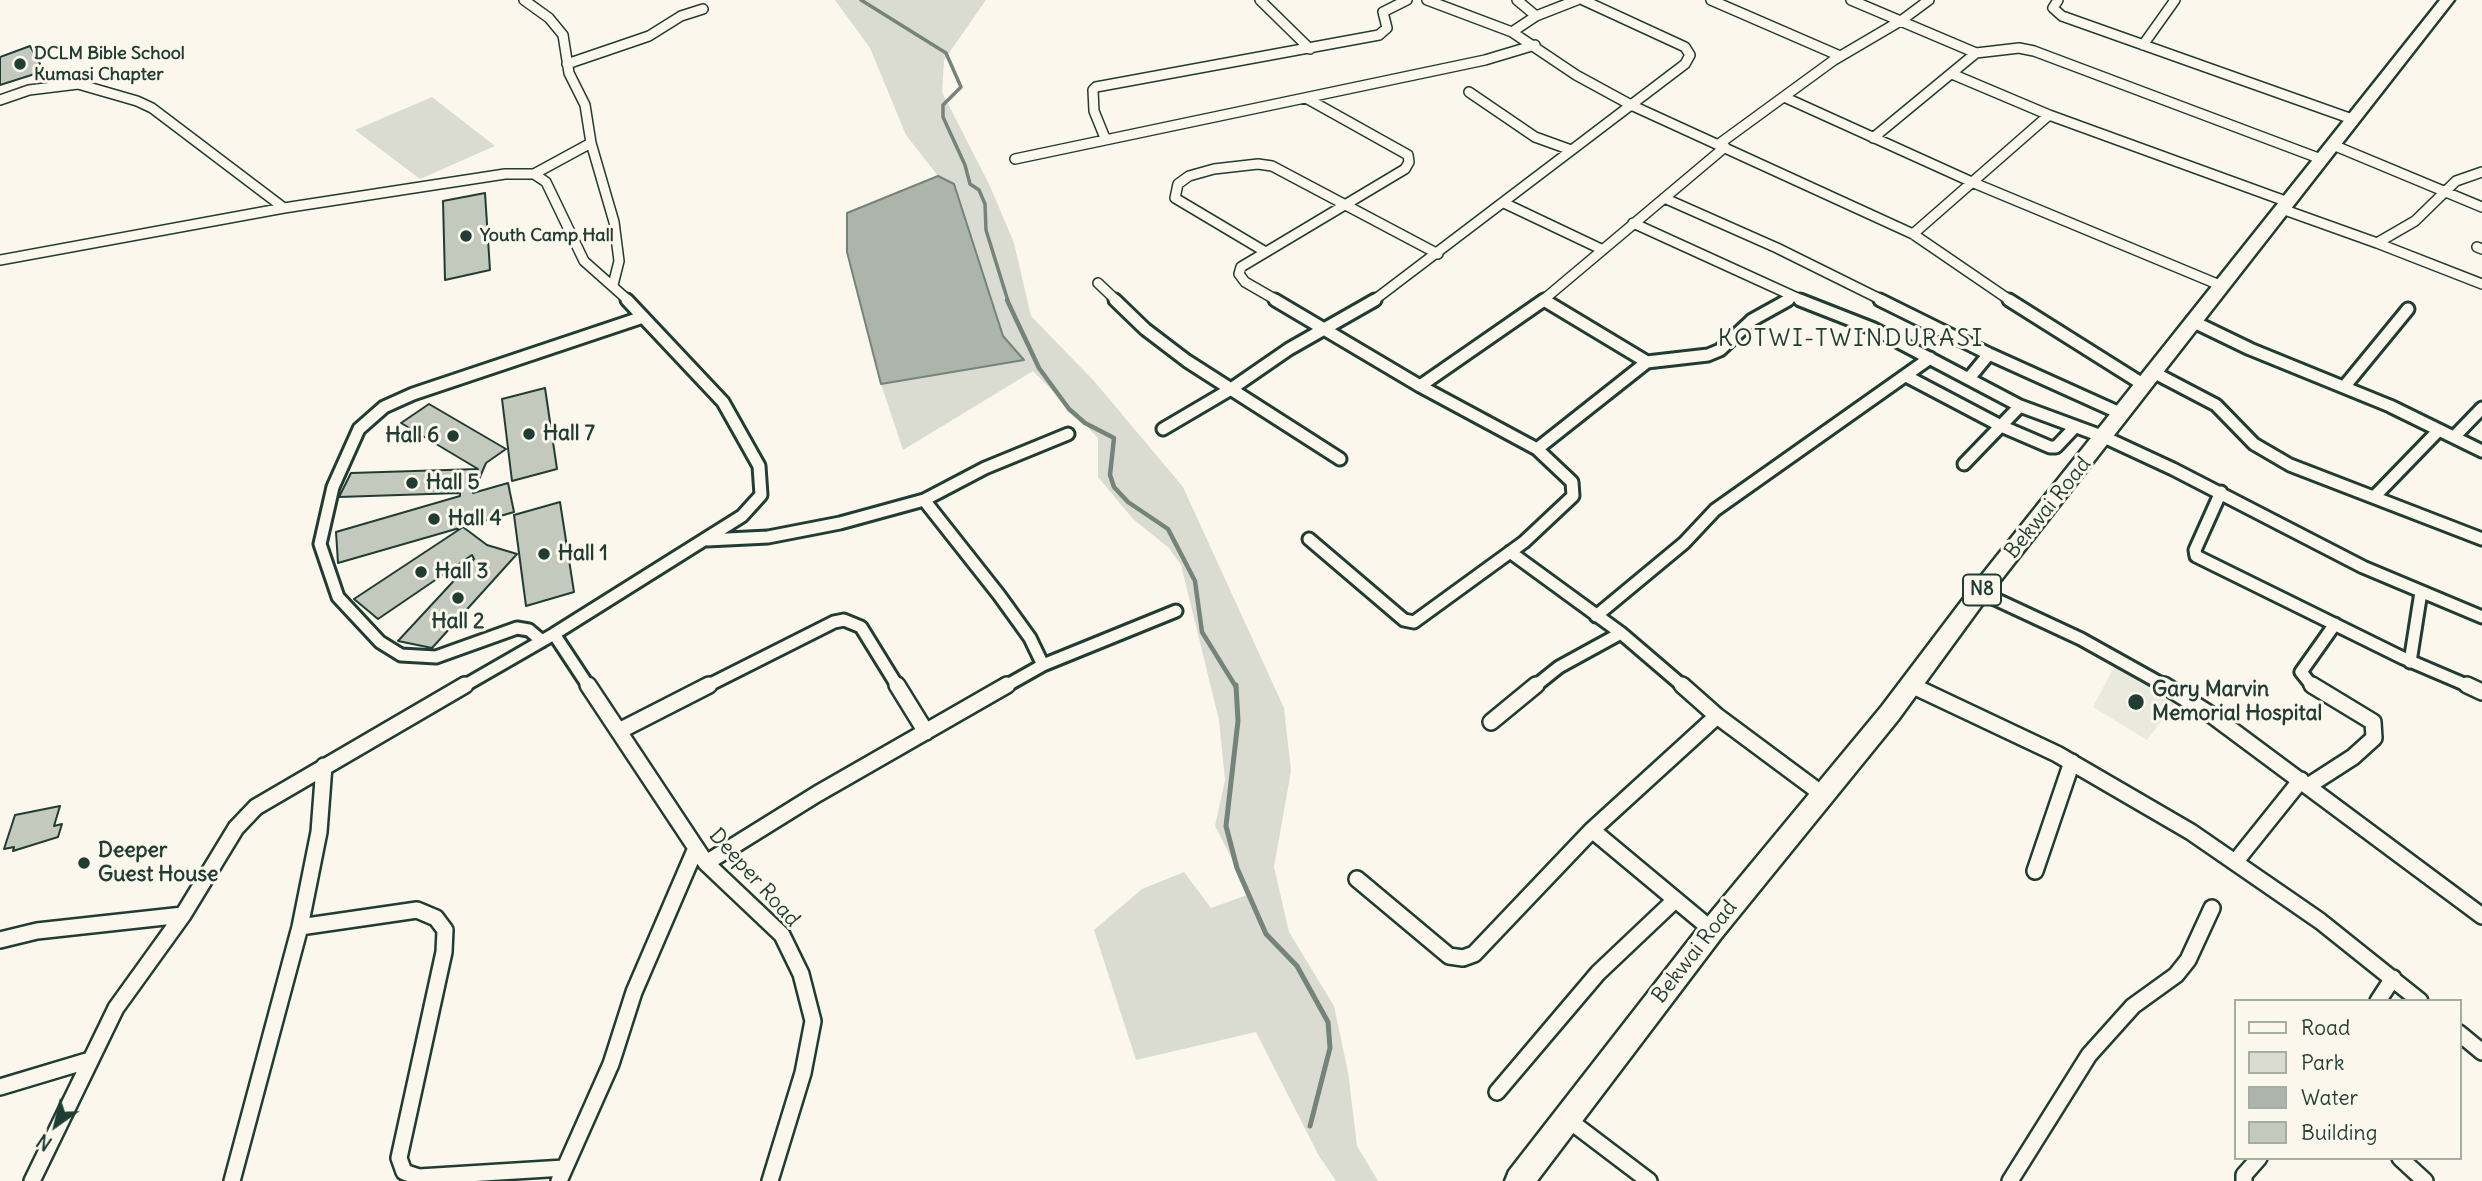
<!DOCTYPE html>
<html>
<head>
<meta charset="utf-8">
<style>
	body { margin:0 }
	#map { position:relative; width:2482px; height:1181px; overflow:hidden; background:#fbf7ec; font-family:Delius,sans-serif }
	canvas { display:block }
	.legend { position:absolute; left:2234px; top:999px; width:228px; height:161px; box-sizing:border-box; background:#fbf7ec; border:2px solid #a3ada2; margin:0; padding:9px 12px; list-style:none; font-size:21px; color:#1f3d34 }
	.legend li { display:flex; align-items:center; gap:14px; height:35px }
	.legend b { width:35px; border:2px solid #a3ada2 }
	.north { position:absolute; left:21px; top:1090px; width:70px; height:70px; -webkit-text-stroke:5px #fbf7ec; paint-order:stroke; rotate:214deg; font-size:19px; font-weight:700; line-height:28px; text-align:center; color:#1f3d34 }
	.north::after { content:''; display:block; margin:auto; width:24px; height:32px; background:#1f3d34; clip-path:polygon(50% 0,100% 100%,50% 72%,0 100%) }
</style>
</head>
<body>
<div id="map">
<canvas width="2482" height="1181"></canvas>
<ul class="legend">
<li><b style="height:9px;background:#fbf7ec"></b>Road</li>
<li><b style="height:19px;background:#dbdcd1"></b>Park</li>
<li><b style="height:19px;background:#adb4aa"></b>Water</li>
<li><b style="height:19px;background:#c4c9be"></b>Building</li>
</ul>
<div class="north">N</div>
</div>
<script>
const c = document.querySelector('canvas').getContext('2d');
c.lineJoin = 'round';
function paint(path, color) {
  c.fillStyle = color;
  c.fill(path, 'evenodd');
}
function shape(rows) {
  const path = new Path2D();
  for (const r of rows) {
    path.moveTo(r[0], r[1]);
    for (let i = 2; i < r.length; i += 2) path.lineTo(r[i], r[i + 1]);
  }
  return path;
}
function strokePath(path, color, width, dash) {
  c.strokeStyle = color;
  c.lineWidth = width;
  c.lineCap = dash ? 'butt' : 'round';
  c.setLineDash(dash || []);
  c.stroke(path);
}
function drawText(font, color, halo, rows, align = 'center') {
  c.font = font + ' Delius,sans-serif';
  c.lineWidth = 6;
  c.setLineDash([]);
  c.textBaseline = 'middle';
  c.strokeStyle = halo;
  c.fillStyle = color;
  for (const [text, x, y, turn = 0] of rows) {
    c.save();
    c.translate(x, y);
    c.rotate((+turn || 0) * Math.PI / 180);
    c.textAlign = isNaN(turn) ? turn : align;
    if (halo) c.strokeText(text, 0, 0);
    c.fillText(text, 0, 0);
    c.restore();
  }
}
const built = shape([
	[2117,661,2179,698,2147,740,2093,707]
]);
const green = shape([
	[835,0,986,0,944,60,942,92,990,186,1014,243,1031,316,1094,381,1183,487,1284,708,1291,771,1274,867,1289,932,1334,1006,1348,1072,1357,1146,1378,1181,1336,1181,1319,1156,1256,1032,1136,1060,1094,930,1142,889,1184,872,1211,908,1250,894,1215,826,1225,780,1219,720,1181,565,1169,548,1133,519,1098,477,1098,438,1033,371,903,450,881,384,1024,360,1003,336,954,185,938,176,906,135,870,48],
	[432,97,495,146,420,179,355,130]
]);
const water = shape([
	[938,176,954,184,1003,336,1024,360,881,384,847,252,847,213,938,176]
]);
const streamFar2 = shape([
	[861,0,946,53,961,87,943,105,943,117,965,165,970,184,979,190,985,204,986,230,1008,301]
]);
const streamFar1 = shape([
	[1007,300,1039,368,1069,409,1085,423,1114,438,1110,475,1114,487,1128,502,1168,529,1195,581,1202,632,1236,687]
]);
const stream = shape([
	[1236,685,1238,721,1226,826,1237,868,1266,934,1297,966,1328,1022,1330,1048,1310,1126]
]);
const building = shape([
	[30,46,44,71,0,85,0,57,30,46],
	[485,193,490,270,445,280,443,201,485,193],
	[545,388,557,469,512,481,502,399,545,388],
	[429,404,506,449,486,463,473,493,508,483,514,512,463,527,487,545,517,554,432,648,398,641,474,559,472,555,378,619,354,599,463,527,338,563,336,532,460,496,460,493,339,497,351,473,478,469,401,423,429,404],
	[560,502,574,592,526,606,514,515,560,502],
	[60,806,54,826,62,824,58,837,13,851,14,847,4,849,15,815,60,806]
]);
const minorFar2 = shape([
	[524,0,549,18,563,35,569,73,585,105,591,143,614,222,619,261,613,285],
	[1260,0,1310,49],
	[1427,0,1512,32,1576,75,1631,105,1913,234,2011,301],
	[1711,0,1840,56],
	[1851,0,1976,53,1873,138],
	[2058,0,2053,8,2062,16,2352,119],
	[1536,16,1577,0],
	[1512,32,1536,16,1517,0],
	[2143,45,2175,0],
	[1976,53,2019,48,2034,51,2321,159],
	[567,64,649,36,681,16,703,9],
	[1469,92,1535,137,1571,150],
	[1784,97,1974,183,2222,286],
	[0,100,29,90,78,84,137,101,152,108,284,208],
	[2049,115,2288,202],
	[1105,138,1094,111,1093,90,1096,87,1379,35,1387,28,1383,12,1407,0],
	[1719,144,1834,60,1902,20,1929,0],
	[2333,145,2482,207],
	[1015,159,1485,60,1535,45],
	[534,174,546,182,584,261,629,301],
	[1664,198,1777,248,1884,301],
	[1504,203,1601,249],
	[2282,209,2377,243,2415,221,2456,181,2482,172],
	[1633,223,1804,301],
	[1913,234,2049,115,1952,74],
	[2377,243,2482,284],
	[2477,247,2482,249],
	[1264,251,1175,198,1178,184,1189,176,1214,169,1258,164,1272,166,1438,254],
	[0,260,284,208,505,174,534,174,591,143],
	[1098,283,1117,301],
	[1544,300,1546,301],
	[1278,301,1245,282,1239,274,1241,267,1405,169,1409,162,1408,155,1306,98],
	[1373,301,1685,64,1690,55,1685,47,1583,0],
	[1542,301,1725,147],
	[1785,301,1793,297]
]);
const minorFar1 = shape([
	[1115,300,1145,329,1187,361,1340,459],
	[1275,300,1420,386,1537,449,1572,482,1573,496,1524,542,1414,622,1404,620,1309,539],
	[1544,300,1647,362],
	[1800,300,1874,329,2020,406,2104,437,2173,469,2363,567,2482,617],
	[1880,300,1989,354,2122,414],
	[2009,300,2144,385],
	[2192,321,2250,349,2390,406,2482,451],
	[2153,372,2216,405,2254,444,2290,465,2482,539],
	[1906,376,2001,426,2050,447,2056,447,2075,427],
	[1970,377,1989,354],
	[1420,386,1544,300],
	[2344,387,2408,309],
	[1163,429,1231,389,1289,349,1375,300],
	[2454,437,2482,408],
	[1537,449,1647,362,1708,355,1720,350,1752,320,1788,300],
	[1964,464,2020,406],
	[2221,492,2195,550,2196,556,2403,658,2471,687],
	[2374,497,2439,430],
	[924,500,999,595,1030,638,1043,665],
	[707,540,768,537,840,523,924,500,985,468,1068,434],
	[1510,552,1621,633,1684,687],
	[1980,592,2081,639,2167,687],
	[1596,616,1684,543,1715,510,1930,358],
	[554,634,589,687],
	[542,641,529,630,517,628,436,657,401,655,380,642,338,597,320,544,333,487,359,429,384,407,413,394,643,317],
	[2410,662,2421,592],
	[1910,685,1915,687],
	[462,687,554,634,742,516,761,495,759,466,723,402,627,300],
	[705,687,834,622,844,620,861,627,898,687],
	[1004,687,1043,665,1176,611],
	[1534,687,1559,667,1621,633],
	[2313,687,2301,672,2335,624]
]);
const minor = shape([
	[588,685,706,863,782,935,801,974,813,1021,803,1073,770,1181],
	[897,685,926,732],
	[1682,685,1717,716,1822,794],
	[1911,685,2057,754,2191,832,2320,921,2420,1001],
	[2164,685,2213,716,2482,916],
	[2467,685,2482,692],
	[1491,722,1536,685],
	[619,731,709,685],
	[2308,786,2353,757,2374,738,2373,722,2312,685],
	[1592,830,1712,930],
	[2236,861,2301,780],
	[706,863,817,794,1007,685],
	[2035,871,2072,762],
	[1357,879,1449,956,1463,958,1474,954,1592,830,1717,716],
	[300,927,417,910,436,918,445,930,444,952,399,1158,404,1172,419,1177,564,1168],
	[0,940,37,931,183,915],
	[2378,1001,2393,978],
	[2459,1033,2482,1052],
	[0,1087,90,1060],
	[1497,1092,1598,973,1674,901],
	[1566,1118,1649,1181],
	[2400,1158,2425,1181],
	[32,1181,116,1008,183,915,236,828,256,807,465,685],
	[232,1181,300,927,319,832,324,766],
	[559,1181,611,1064,634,992,696,848],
	[2010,1181,2089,1055,2133,1006,2176,975,2188,960,2212,908],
	[2244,1181,2244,1175,2259,1158]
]);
const trunk = shape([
	[2440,0,2454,0,1987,598,1898,720,1721,938,1537,1181,1505,1181,1509,1171,1703,922,1882,706,1973,586,2440,0]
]);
const markers = [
	[20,64,7,"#1f3d34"],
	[466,236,7,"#1f3d34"],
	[529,434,7,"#1f3d34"],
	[453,436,7,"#1f3d34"],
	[412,483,7,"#1f3d34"],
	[434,519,7,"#1f3d34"],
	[544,554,7,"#1f3d34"],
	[421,572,7,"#1f3d34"],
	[458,598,7,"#1f3d34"],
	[2136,702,9,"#1f3d34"],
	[84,863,7,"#1f3d34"]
];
const farPoinames = [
	["DCLM Bible School",34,54],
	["Kumasi Chapter",34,75],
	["Youth Camp Hall",480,236]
];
const shields = [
	[1982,590,38]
];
const shieldNames = [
	["N8",1982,590]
];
const poiNames = [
	["Hall 7",543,434],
	["Hall 6",439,436,"right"],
	["Hall 5",426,483],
	["Hall 4",448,519],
	["Hall 1",558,554],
	["Hall 3",435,572],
	["Hall 2",458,622,"center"],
	["Gary Marvin",2152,690],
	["Memorial Hospital",2152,714],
	["Deeper",98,851],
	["Guest House",98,875]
];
const streetNames = [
	["Bekwai Road",2048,508,-51],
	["Deeper Road",754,878,48],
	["Bekwai Road",1695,952,-52]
];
const quarterNames = [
	["KOTWI-TWINDURASI",1851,339]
];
paint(built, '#eae9de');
paint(green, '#dbdcd1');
paint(water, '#adb4aa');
strokePath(water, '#74847b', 2);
strokePath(streamFar2, '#74847b', 3.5);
strokePath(streamFar1, '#74847b', 4.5);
strokePath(stream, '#74847b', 5);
paint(building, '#c4c9be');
strokePath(building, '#1f3d34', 2);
strokePath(minorFar2, '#1f3d34', 12);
strokePath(minorFar1, '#1f3d34', 17);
strokePath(minor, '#1f3d34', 20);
strokePath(trunk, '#1f3d34', 5);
strokePath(minorFar2, '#fbf7ec', 9);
strokePath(minorFar1, '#fbf7ec', 11);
strokePath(minor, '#fbf7ec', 15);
paint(trunk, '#fbf7ec');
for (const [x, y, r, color] of markers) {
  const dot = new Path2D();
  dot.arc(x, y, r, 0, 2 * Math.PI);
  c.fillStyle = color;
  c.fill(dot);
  strokePath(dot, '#fbf7ec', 2.5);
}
drawText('bold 18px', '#1f3d34', '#fbf7ec', farPoinames, 'left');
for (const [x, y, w] of shields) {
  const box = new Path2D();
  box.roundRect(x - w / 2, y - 15.5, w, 31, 5);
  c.fillStyle = '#fbf7ec';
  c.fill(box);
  strokePath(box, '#1f3d34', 2);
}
drawText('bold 19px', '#1f3d34', null, shieldNames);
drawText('bold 21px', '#1f3d34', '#fbf7ec', poiNames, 'left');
drawText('21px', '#1f3d34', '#fbf7ec', streetNames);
c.letterSpacing = '2px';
drawText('24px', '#1f3d34', '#fbf7ec', quarterNames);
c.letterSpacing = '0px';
</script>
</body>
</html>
